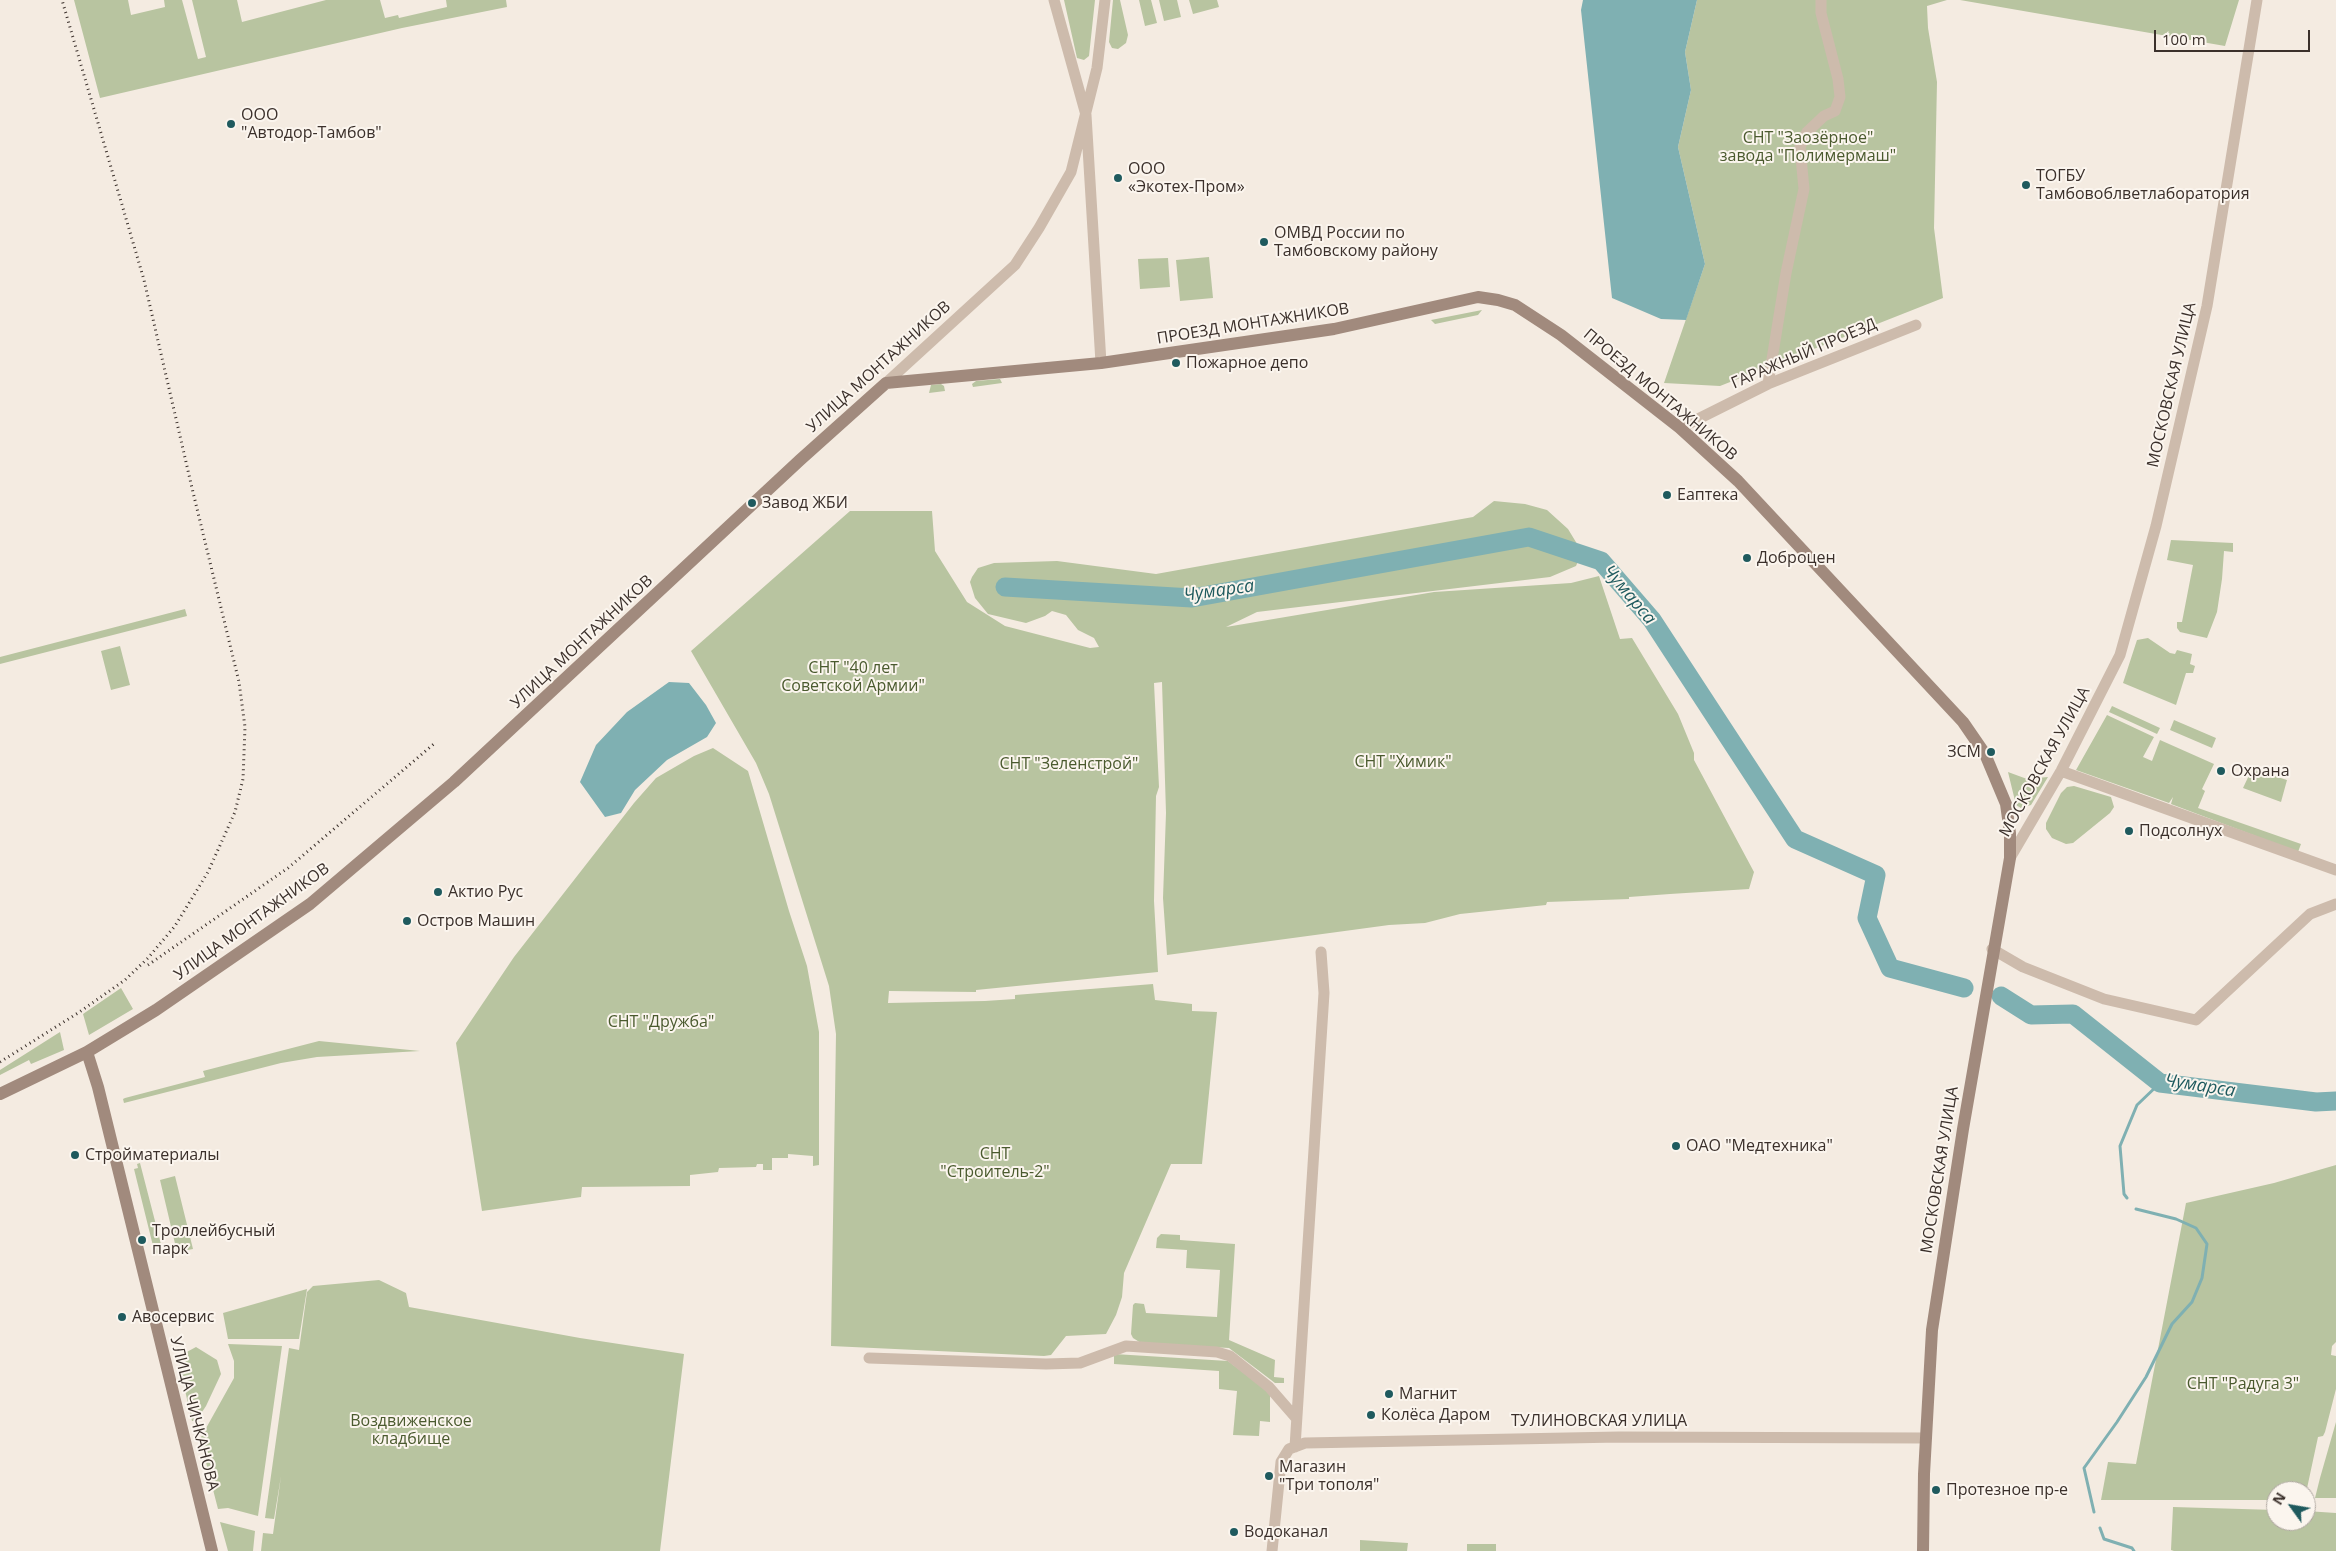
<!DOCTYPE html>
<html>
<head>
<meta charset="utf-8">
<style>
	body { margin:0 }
	#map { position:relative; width:2336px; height:1551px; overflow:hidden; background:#f4ebe1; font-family:"Open Sans",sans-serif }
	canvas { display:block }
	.north { position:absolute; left:2266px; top:1481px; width:50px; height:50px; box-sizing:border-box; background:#fbf5ee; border:1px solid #aea6a0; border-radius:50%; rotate:302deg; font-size:14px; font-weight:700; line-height:20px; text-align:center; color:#3b302b }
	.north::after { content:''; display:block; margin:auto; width:18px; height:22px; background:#1f5a5e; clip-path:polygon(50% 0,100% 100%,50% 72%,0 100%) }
	.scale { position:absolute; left:2154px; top:30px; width:156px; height:22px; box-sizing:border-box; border:2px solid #3b302b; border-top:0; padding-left:6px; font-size:15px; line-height:18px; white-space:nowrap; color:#3b302b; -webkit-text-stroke:4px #fbf5ee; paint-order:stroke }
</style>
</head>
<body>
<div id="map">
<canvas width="2336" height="1551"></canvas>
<div class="north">N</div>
<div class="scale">100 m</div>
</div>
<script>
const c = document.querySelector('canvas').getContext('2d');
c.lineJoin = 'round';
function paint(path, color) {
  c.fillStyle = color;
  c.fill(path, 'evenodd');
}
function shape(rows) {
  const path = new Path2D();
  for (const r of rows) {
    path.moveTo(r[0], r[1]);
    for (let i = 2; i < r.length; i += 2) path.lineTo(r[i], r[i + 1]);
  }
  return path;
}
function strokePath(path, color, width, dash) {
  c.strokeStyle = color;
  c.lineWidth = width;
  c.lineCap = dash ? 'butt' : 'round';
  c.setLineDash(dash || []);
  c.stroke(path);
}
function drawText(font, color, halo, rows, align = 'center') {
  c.font = font + ' "Open Sans",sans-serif';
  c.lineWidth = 4;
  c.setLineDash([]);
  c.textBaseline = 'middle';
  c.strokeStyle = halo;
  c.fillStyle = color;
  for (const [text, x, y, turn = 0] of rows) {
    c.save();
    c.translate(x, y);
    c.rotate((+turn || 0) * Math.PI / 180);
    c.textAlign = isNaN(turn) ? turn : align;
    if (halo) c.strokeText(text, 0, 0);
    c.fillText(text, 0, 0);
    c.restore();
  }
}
const green = shape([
	[74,0,128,0,131,15,165,7,164,0,182,0,198,59,206,57,192,0,237,0,242,22,326,0,380,0,385,18,398,15,399,18,447,7,446,0,506,0,507,7,402,28,100,98],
	[1064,0,1095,0,1089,56,1084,60,1077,58],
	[1113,0,1120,0,1128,35,1126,43,1118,49,1112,48,1109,42],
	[1139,0,1151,0,1157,23,1145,26],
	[1159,0,1177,0,1181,17,1164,21],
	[1189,0,1217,0,1219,7,1193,14],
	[1697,0,1947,0,1927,6,1928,28,1937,82,1934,228,1943,298,1720,386,1664,383,1705,264,1678,147,1691,90,1685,52],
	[1960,0,2239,0,2225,46],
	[1209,257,1213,298,1180,301,1176,260],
	[1168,258,1170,287,1140,289,1138,259],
	[1482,310,1478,315,1435,324,1431,320],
	[1000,379,1002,383,973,387,972,384,976,381],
	[941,384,944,386,945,391,929,393,931,385],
	[1494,501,1525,504,1547,510,1568,529,1582,552,1576,566,1550,577,1257,612,1226,627,1434,592,1571,583,1599,576,1620,639,1632,638,1678,714,1694,753,1694,760,1754,872,1749,889,1670,894,1629,897,1629,899,1547,902,1546,905,1460,914,1425,923,1389,925,1167,955,1163,898,1166,813,1162,682,1154,683,1159,787,1156,796,1154,901,1158,972,976,990,976,992,889,991,888,1003,985,1001,1015,999,1015,995,1153,984,1155,1000,1192,1004,1192,1011,1217,1012,1202,1164,1171,1164,1124,1273,1122,1297,1116,1315,1106,1334,1066,1336,1051,1355,1044,1356,831,1346,836,1034,829,986,769,794,756,763,691,651,850,511,932,511,935,551,967,602,1005,626,1090,648,1099,647,1094,638,1078,630,1066,615,1052,611,1045,616,1026,623,988,614,975,598,970,582,972,577,978,568,994,563,1057,561,1156,574,1473,517],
	[2171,540,2233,543,2233,552,2224,551,2222,579,2217,612,2207,638,2180,632,2177,628,2177,622,2182,622,2193,565,2167,560],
	[185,609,187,616,0,664,0,657],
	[2148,638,2170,653,2175,654,2177,650,2192,654,2190,664,2195,666,2193,673,2186,673,2176,705,2123,683,2137,640],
	[120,646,130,685,111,690,101,651],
	[2112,706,2160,728,2157,734,2109,712],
	[2107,715,2154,737,2143,757,2152,761,2160,740,2214,764,2202,789,2205,791,2198,808,2301,844,2298,852,2171,804,2173,797,2169,803,2076,770],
	[2174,720,2216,738,2212,748,2170,730],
	[713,748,748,771,789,911,807,966,819,1032,819,1165,813,1166,813,1156,788,1154,788,1158,772,1158,772,1170,763,1170,763,1164,757,1164,756,1167,719,1168,718,1172,690,1175,690,1186,582,1187,581,1197,482,1211,456,1043,514,957,634,803,656,778,694,756],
	[2252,769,2287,780,2281,802,2243,788],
	[2008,772,2027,779,2048,777,2031,805,2021,808,2016,805],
	[2074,786,2111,797,2114,807,2110,813,2073,843,2066,844,2052,838,2046,829,2046,823,2061,793,2067,787],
	[121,988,133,1009,89,1035,83,1014],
	[60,1032,64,1050,31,1064,29,1060,0,1075,0,1070],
	[319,1041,420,1051,317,1057,281,1063,124,1103,123,1099,125,1098,205,1077,203,1071],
	[140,1163,163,1252,155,1254,134,1169,138,1168,137,1164],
	[2336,1165,2336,1342,2332,1346,2331,1355,2336,1356,2336,1389,2325,1432,2323,1436,2318,1437,2306,1493,2306,1491,2276,1491,2276,1500,2101,1500,2108,1462,2136,1464,2186,1203,2274,1183],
	[175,1176,193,1249,177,1252,160,1180],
	[1161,1234,1180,1235,1180,1240,1235,1244,1229,1340,1275,1360,1274,1377,1284,1378,1284,1383,1275,1383,1229,1348,1141,1343,1133,1338,1131,1334,1133,1305,1135,1303,1144,1304,1146,1313,1217,1317,1220,1270,1186,1268,1187,1250,1156,1248,1157,1238],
	[379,1280,406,1293,409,1307,580,1338,684,1354,660,1551,261,1551,263,1533,273,1534,281,1476,274,1519,265,1518,289,1348,299,1350,307,1292,313,1286],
	[307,1289,299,1339,228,1339,223,1313],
	[228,1344,282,1346,258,1516,228,1508,218,1509,200,1439,234,1378,234,1361],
	[196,1347,217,1360,221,1374,206,1406,196,1421,192,1421,179,1364,183,1354],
	[1114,1354,1228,1361,1270,1393,1270,1422,1260,1421,1259,1436,1233,1435,1237,1391,1219,1389,1219,1371,1114,1364],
	[2336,1422,2336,1498,2315,1498,2320,1478],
	[2173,1507,2276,1510,2276,1521,2306,1521,2306,1511,2336,1513,2336,1551,2174,1551,2171,1550],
	[220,1522,255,1531,253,1551,228,1551],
	[1360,1540,1408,1543,1407,1551,1360,1551],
	[1467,1544,1496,1544,1496,1551,1523,1551,1467,1551]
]);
const water = shape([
	[1583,0,1697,0,1685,52,1691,90,1678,147,1705,264,1686,320,1661,319,1612,298,1581,10],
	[669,682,689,683,706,705,716,723,707,737,667,760,635,790,621,813,605,817,580,782,596,745,627,712]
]);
const stream = shape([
	[2127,1198,2124,1194,2120,1146,2137,1105,2160,1083],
	[2094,1512,2084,1468,2117,1422,2146,1377,2172,1324,2192,1302,2202,1278,2207,1244,2196,1228,2176,1219,2136,1209],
	[2100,1528,2104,1539,2132,1548,2134,1551]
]);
const river = shape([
	[1005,587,1192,598,1529,537,1601,561,1652,620,1795,839,1876,875,1867,918,1890,968,1964,988],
	[2001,996,2031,1015,2073,1014,2160,1083,2316,1102,2336,1101]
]);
const street = shape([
	[1054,0,1086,115,1101,363],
	[886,383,1015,265,1039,228,1071,172,1097,68,1105,0],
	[1768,384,1786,273,1804,189,1800,147,1807,132,1824,116,1835,111,1840,97,1838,79,1821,13,1821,0],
	[1680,428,1768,384,1916,325],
	[2061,771,2336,870],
	[2010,858,2061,771,2120,655,2156,526,2207,306,2257,0],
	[1992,949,2023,967,2104,999,2196,1020,2310,914,2336,904],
	[869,1358,1046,1364,1080,1363,1126,1346,1217,1352,1230,1356,1269,1387,1296,1418],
	[1295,1447,1324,993,1321,952],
	[1272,1551,1281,1462,1289,1449,1305,1443,1619,1437,1925,1438]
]);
const secondary = shape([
	[87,1052,98,1087,212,1551],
	[0,1094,87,1052,156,1010,310,904,454,782,800,460,886,383,1101,363,1334,329,1478,297,1498,300,1515,305,1561,335,1680,428,1738,481,1963,722,1985,754,2006,804,2010,833,2010,858,1963,1129,1932,1330,1924,1474,1923,1551]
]);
const rail = shape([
	[148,965,288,868,435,743],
	[0,1062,78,1013,125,980,148,958,175,926,208,872,235,812,243,779,245,727,239,682,192,488,144,280,62,0]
]);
const markers = [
	[231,124,5,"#1f5a5e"],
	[1118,178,5,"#1f5a5e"],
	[2026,185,5,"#1f5a5e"],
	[1264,242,5,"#1f5a5e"],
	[1176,363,5,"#1f5a5e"],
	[1667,495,5,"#1f5a5e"],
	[752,503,5,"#1f5a5e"],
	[1747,558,5,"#1f5a5e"],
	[1991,752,5,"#1f5a5e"],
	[2221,771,5,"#1f5a5e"],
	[2129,831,5,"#1f5a5e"],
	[438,892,5,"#1f5a5e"],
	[407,921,5,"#1f5a5e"],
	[1676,1146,5,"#1f5a5e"],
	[75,1155,5,"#1f5a5e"],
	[142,1240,5,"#1f5a5e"],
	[122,1317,5,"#1f5a5e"],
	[1389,1394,5,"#1f5a5e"],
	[1371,1415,5,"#1f5a5e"],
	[1269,1476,5,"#1f5a5e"],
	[1936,1490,5,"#1f5a5e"],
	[1234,1532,5,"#1f5a5e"]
];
const poiNames = [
	["ООО",241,115],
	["\"Автодор-Тамбов\"",241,133],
	["ООО",1128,169],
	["«Экотех-Пром»",1128,187],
	["ТОГБУ",2036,176],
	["Тамбовоблветлаборатория",2036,194],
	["ОМВД России по",1274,233],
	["Тамбовскому району",1274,251],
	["Пожарное депо",1186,363],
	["Еаптека",1677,495],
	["Завод ЖБИ",762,503],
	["Доброцен",1757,558],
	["ЗСМ",1981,752,"right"],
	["Охрана",2231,771],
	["Подсолнух",2139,831],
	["Актио Рус",448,892],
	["Остров Машин",417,921],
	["ОАО \"Медтехника\"",1686,1146],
	["Стройматериалы",85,1155],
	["Троллейбусный",152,1231],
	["парк",152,1249],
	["Авосервис",132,1317],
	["Магнит",1399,1394],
	["Колёса Даром",1381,1415],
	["Магазин",1279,1467],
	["\"Три тополя\"",1279,1485],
	["Протезное пр-е",1946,1490],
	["Водоканал",1244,1532]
];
const parkNames = [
	["СНТ \"Заозёрное\"",1808,138],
	["завода \"Полимермаш\"",1808,156],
	["СНТ \"40 лет",853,668],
	["Советской Армии\"",853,686],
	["СНТ \"Химик\"",1403,762],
	["СНТ \"Зеленстрой\"",1069,764],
	["СНТ \"Дружба\"",661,1022],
	["СНТ",995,1154],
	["\"Строитель-2\"",995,1172],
	["СНТ \"Радуга 3\"",2243,1384],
	["Воздвиженское",411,1421],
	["кладбище",411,1439]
];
const streetNames = [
	["ПРОЕЗД МОНТАЖНИКОВ",1253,324,-9],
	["ГАРАЖНЫЙ ПРОЕЗД",1804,354,-23],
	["УЛИЦА МОНТАЖНИКОВ",879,367,-42],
	["МОСКОВСКАЯ УЛИЦА",2172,385,-77],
	["ПРОЕЗД МОНТАЖНИКОВ",1660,395,40],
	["УЛИЦА МОНТАЖНИКОВ",582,642,-43],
	["МОСКОВСКАЯ УЛИЦА",2045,762,-61],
	["УЛИЦА МОНТАЖНИКОВ",252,922,-36],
	["МОСКОВСКАЯ УЛИЦА",1940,1170,-81],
	["УЛИЦА ЧИЧКАНОВА",194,1414,76],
	["ТУЛИНОВСКАЯ УЛИЦА",1599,1421]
];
const waterNames = [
	["Чумарса",1219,591,-8],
	["Чумарса",1629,595,50],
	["Чумарса",2200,1086,9]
];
paint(green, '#b8c4a0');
paint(water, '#7fb0b2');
strokePath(stream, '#7fb0b2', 3);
strokePath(river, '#7fb0b2', 19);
strokePath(street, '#cdbbac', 11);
strokePath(secondary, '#a18a7d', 12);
strokePath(rail, '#3b302b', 3, [1, 4]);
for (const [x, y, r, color] of markers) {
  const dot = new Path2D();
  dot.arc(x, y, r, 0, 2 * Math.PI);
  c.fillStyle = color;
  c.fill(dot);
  strokePath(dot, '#fbf5ee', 2);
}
drawText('16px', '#3b302b', '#fbf5ee', poiNames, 'left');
drawText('16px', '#4a5a2e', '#fbf5ee', parkNames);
drawText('16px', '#3b302b', '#fbf5ee', streetNames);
drawText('italic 18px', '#1f5a5e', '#fbf5ee', waterNames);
</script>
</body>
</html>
